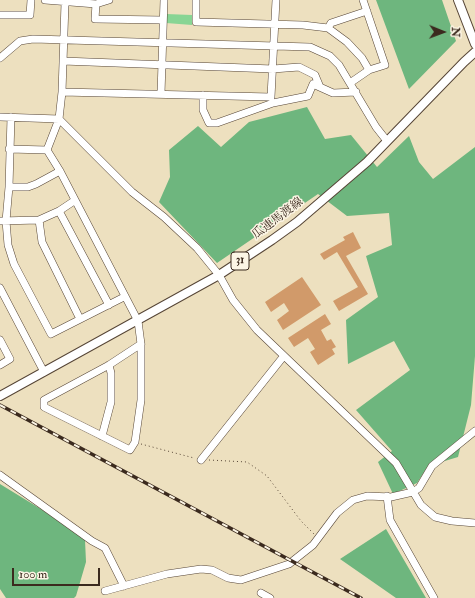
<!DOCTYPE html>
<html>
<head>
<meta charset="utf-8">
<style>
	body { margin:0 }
	#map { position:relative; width:475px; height:598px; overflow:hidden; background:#ede0bf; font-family:"IM FELL Double Pica",serif }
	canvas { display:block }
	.north { position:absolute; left:423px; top:12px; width:40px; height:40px; -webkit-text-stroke:3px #fcf5e5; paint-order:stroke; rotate:91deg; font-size:11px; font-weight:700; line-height:16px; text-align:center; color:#3b2a1e }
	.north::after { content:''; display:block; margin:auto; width:14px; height:18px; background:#3b2a1e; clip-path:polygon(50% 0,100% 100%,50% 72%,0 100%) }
	.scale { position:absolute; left:12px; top:568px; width:88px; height:18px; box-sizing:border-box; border:2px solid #3b2a1e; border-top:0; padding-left:5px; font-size:12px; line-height:14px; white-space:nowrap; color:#3b2a1e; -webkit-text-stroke:3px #fcf5e5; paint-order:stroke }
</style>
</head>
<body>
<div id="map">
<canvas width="475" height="598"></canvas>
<div class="north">N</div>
<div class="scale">100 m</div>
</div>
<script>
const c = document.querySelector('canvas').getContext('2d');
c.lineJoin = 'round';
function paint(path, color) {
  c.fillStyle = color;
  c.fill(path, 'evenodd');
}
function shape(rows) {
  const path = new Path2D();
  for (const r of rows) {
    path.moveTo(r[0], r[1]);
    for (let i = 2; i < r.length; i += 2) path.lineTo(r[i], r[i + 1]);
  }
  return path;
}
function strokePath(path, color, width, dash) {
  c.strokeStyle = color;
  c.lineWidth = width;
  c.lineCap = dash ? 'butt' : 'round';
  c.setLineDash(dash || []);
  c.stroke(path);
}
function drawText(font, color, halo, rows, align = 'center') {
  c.font = font + ' "IM FELL Double Pica","Noto Serif JP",serif';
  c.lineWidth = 3;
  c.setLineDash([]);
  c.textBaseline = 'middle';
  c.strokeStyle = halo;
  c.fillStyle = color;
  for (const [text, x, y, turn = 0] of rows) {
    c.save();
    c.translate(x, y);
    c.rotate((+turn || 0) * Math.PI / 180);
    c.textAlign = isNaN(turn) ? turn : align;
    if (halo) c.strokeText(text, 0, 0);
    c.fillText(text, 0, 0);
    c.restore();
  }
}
const green = shape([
	[166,14,192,15,192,25,166,23]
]);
const forest = shape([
	[376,0,442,0,456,41,409,89],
	[307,107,325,139,351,135,377,167,409,136,419,162,433,179,475,147,475,356,471,405,458,457,428,466,417,483,393,494,378,462,392,451,356,410,410,370,394,341,348,364,346,320,378,297,366,256,392,245,389,213,347,216,318,194,217,263,159,202,170,177,169,150,198,126,221,147,249,122],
	[0,484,44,511,85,540,86,562,76,596,74,598,6,598,0,589],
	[386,529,426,598,396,598,340,559]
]);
const building = shape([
	[353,232,361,248,346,256,368,294,339,311,333,301,358,287,337,252,324,260,320,254,345,240,343,237],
	[302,277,321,305,283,330,277,320,289,311,284,303,271,312,265,302],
	[325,314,331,324,321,330,327,341,331,339,336,347,332,349,335,354,318,365,310,352,315,349,308,338,294,347,288,338]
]);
const path = shape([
	[141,444,194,458],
	[209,460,247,462,267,476,301,521,314,534]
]);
const minor = shape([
	[45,0,96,4,109,0],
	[196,0,196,22,303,25,328,28,347,42,362,58,369,70],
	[96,4,95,19,163,20],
	[0,15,30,15,31,0],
	[328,28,331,23,367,11],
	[0,58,20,41,33,39,310,47,330,56,339,65,376,127,387,141],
	[63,61,273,69,299,67,315,75,320,87],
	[350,83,369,70,385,65,363,0],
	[62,92,271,97,276,0],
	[161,94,164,0],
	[203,95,203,110,209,123,217,123,273,103,308,96,313,84,333,93,356,92],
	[0,117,59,119,62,92,65,3],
	[11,117,9,187,6,221,8,245,14,264,51,334,124,297],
	[9,149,47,150],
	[9,187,28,187,36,184,60,171],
	[59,211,109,305],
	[39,220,42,242,80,319],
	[0,221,39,220,59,211,74,201],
	[0,288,44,372],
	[0,340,10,359,0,365],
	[141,344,109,365,44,400,44,407,130,450,135,442,141,400,141,344,138,321,60,171,47,150,59,119,132,192,164,217,197,248,219,275,233,300,257,330,396,463,421,505,435,517,452,521,475,523],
	[102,436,111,402,111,373,109,365],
	[201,460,283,357],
	[0,475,92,541,105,548,124,586],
	[387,496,390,520,434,598],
	[105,591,167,574,201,569,212,570,228,578,241,580,289,564,313,545,337,513,353,500,367,496,391,497,413,492,419,488,432,466,475,431],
	[261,593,270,598]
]);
const major = shape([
	[458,0,475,44],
	[0,396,219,275,272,240,297,222,367,162,464,62,475,52]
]);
const rail = shape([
	[0,405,361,598]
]);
const shields = [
	[240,261,18]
];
const shieldNames = [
	["31",240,261]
];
const streetNames = [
	["瓜連馬渡線",278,219,-37]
];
paint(green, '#88d594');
paint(forest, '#6eb67e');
paint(building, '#d19a6a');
strokePath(minor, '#564536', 8);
strokePath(major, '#564536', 10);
strokePath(path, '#564536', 1, [1, 3]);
strokePath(minor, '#fff', 7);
strokePath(major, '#fff', 8);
strokePath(rail, '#3b2a1e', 3.5);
strokePath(rail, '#fcf5e5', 2, [6]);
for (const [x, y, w] of shields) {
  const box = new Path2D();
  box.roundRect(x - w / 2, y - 9, w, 18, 3);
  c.fillStyle = '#fcf5e5';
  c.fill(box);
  strokePath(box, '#3b2a1e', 1);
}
drawText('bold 11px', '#3b2a1e', null, shieldNames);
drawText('12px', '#3b2a1e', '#fcf5e5', streetNames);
</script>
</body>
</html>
